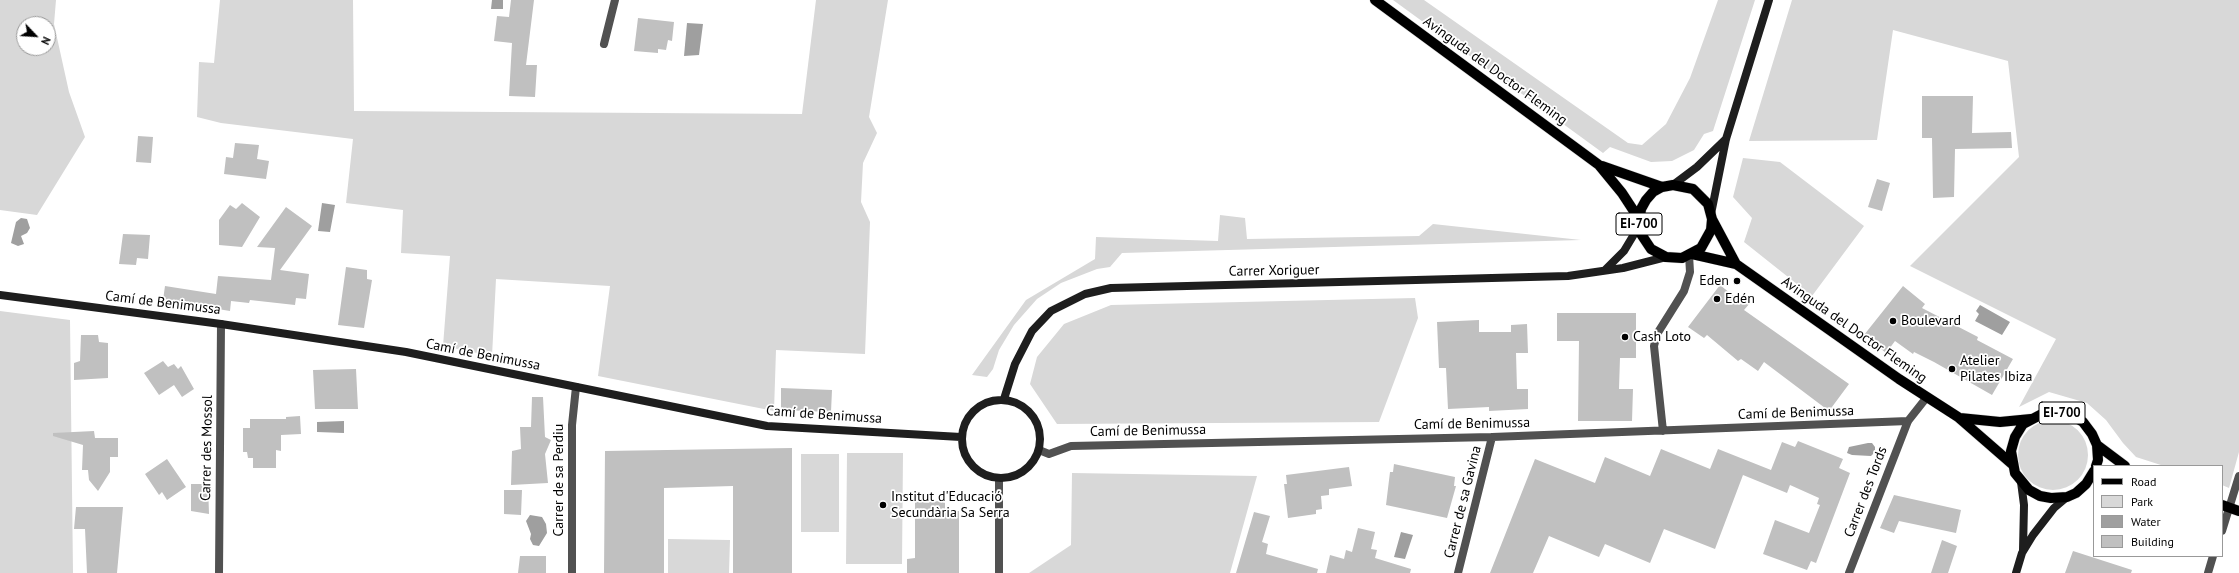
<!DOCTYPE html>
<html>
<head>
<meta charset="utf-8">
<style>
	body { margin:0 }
	#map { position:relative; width:2239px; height:573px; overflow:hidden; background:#fff; font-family:"PT Sans",sans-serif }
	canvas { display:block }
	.legend { position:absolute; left:2093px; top:465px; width:130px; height:92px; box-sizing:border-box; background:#fff; border:1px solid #999; margin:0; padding:5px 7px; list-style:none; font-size:12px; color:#000 }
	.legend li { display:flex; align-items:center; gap:8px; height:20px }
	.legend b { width:20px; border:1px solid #999 }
	.north { position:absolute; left:16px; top:16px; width:40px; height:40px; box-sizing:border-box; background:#fff; border:1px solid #999; border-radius:50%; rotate:115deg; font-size:11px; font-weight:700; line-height:16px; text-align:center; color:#000 }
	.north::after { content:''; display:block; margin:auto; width:14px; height:18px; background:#000; clip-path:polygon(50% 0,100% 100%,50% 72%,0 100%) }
</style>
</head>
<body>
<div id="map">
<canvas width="2239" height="573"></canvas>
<ul class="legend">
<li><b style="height:5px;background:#000"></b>Road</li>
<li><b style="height:11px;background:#d8d8d8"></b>Park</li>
<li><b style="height:11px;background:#9f9f9f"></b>Water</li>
<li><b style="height:11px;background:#c0c0c0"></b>Building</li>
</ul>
<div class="north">N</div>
</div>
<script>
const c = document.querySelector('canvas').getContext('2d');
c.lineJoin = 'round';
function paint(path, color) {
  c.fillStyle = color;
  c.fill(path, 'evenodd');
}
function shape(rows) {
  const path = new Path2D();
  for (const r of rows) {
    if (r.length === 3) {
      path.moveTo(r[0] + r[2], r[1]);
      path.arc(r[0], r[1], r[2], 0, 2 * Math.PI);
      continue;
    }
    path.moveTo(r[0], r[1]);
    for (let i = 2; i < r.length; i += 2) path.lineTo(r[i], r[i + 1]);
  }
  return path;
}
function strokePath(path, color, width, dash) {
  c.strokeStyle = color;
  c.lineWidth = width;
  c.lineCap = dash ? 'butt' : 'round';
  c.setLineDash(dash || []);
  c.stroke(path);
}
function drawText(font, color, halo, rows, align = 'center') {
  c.font = font + ' "PT Sans",sans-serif';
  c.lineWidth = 3.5;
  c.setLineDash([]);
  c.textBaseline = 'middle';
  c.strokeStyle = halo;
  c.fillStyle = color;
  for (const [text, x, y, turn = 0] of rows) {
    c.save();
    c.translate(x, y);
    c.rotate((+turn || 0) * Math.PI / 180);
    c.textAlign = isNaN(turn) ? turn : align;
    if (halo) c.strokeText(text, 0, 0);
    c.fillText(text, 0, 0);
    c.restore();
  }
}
const green = shape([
	[0,0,56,0,54,24,69,92,85,137,37,215,0,210],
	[24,24,48,24,48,48,24,48],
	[220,0,353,0,354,111,802,114,816,0,888,0,869,117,877,133,863,163,861,202,870,222,865,354,776,350,774,411,598,376,610,286,496,279,492,356,443,346,450,256,401,253,403,210,346,203,353,139,221,123,197,117,199,62,214,63],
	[1393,0,1424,0,1628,143,1642,145,1666,124,1690,78,1718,0,1755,0,1713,131,1704,134,1694,150,1672,161,1651,162,1610,147,1603,153],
	[1792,0,2239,0,2239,452,2229,488,2222,485,2222,466,2164,466,2136,457,2123,443,2106,420,2087,403,2049,392,2019,407,2056,339,1910,266,2019,157,2008,61,1893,30,1877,140,1749,141],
	[1743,158,1780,162,1864,226,1812,296,1744,242,1752,218,1733,197],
	[1220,215,1245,218,1247,239,1419,236,1433,224,1581,240,1122,253,1110,267,1097,269,1061,283,1037,299,1014,325,999,350,993,369,987,377,972,375,1026,300,1095,259,1096,237,1218,241],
	[1415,298,1418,318,1379,422,1057,424,1030,384,1037,357,1064,324,1111,305],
	[0,311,70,320,73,573,0,573],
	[2053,455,35],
	[847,453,903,453,902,564,846,564],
	[801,454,839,454,839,532,801,532],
	[1072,473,1257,476,1230,573,1029,573,1071,545],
	[668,539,730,540,729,573,668,573]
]);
const water = shape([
	[492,0,503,0,503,9,491,9],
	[687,23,703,24,699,55,684,56],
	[322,203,335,205,330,232,318,231],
	[21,218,27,219,30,228,27,233,21,236,24,244,18,246,11,243,16,222],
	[1980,305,2010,322,2002,335,1975,321,1979,314,1976,311],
	[344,421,344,433,317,432,317,422],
	[1868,443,1872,443,1875,447,1875,452,1871,456,1852,455,1847,453,1849,447],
	[530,515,542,517,546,524,547,533,539,546,533,545,530,539,531,534,526,521],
	[1401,532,1413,535,1405,559,1394,557]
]);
const building = shape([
	[511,0,534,0,526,65,537,65,535,97,509,96,512,43,494,41,497,16,509,17],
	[638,18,674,22,672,41,668,40,666,50,658,49,658,53,634,51],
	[1922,96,1973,96,1972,133,2011,132,2012,148,1955,149,1954,197,1933,198,1932,138,1922,138],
	[138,136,153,137,151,163,136,162],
	[235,143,259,145,257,159,269,161,266,179,224,174,226,157,233,158],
	[1877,179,1890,183,1882,211,1868,207],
	[242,203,260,217,242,247,219,245,219,220,230,205,236,209],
	[286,207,312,226,280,270,309,274,306,299,296,298,295,305,250,300,249,303,231,301,230,311,163,300,165,286,216,294,218,276,271,280,275,248,257,247],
	[123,234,150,235,148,259,137,258,136,265,119,264],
	[346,267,367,270,367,279,372,280,364,328,338,325],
	[1720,285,1735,297,1738,294,1750,303,1744,310,1849,384,1829,411,1764,362,1758,371,1741,359,1738,361,1707,335,1704,338,1688,327],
	[1903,286,1925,304,1922,308,1978,337,1977,340,2013,359,1992,395,1934,362,1914,352,1913,354,1895,341,1886,353,1864,335],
	[1557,313,1636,313,1636,358,1620,358,1619,389,1633,389,1632,421,1578,421,1579,341,1557,341],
	[1479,320,1479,332,1511,332,1511,325,1527,324,1528,353,1516,353,1517,389,1528,389,1528,409,1489,411,1489,407,1448,409,1446,368,1439,368,1437,322],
	[81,335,98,335,99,342,108,343,108,378,74,380,74,363,80,361],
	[163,361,168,367,174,364,178,369,181,366,194,389,182,397,174,385,159,395,144,373],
	[356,369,358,409,315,409,313,370],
	[781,388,832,390,831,412,781,410],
	[532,397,543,397,545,437,551,440,545,454,548,483,511,485,512,451,521,449,520,427,531,427],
	[300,416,301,434,281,435,281,451,276,450,276,468,253,468,253,458,248,458,247,452,243,452,243,428,250,428,250,419,286,419,286,417],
	[94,431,95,438,118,438,118,457,110,457,110,472,98,491,89,480,88,470,82,470,83,445,53,436,53,433],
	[1798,441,1843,459,1839,468,1850,473,1816,563,1811,561,1807,570,1763,554,1775,520,1809,533,1820,505,1817,504,1819,498,1790,485,1787,493,1743,475,1715,549,1664,529,1650,563,1605,544,1599,557,1549,536,1533,573,1490,573,1535,459,1595,483,1605,457,1650,476,1661,449,1710,469,1718,449,1771,470,1782,442,1795,447],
	[792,448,792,573,733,573,733,486,664,488,664,573,604,573,605,451],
	[167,459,186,487,167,500,162,492,159,495,145,474],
	[1394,464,1455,477,1454,486,1456,486,1447,518,1386,505,1390,472,1393,472],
	[1349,467,1352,486,1329,489,1329,495,1321,496,1322,509,1316,510,1316,514,1288,518,1284,484,1287,484,1286,475],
	[191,484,208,484,209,514,191,511],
	[504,490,522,490,521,515,504,514],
	[1894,495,1961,510,1956,533,1899,521,1894,533,1880,528],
	[945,501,945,512,959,511,959,573,907,573,907,559,915,558,915,502],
	[76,507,123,507,117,573,87,573,85,529,74,529],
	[1254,512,1270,516,1262,542,1268,544,1266,554,1318,569,1317,573,1236,573],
	[1358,528,1375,532,1371,549,1377,550,1375,558,1411,569,1410,573,1326,573,1330,555,1344,559,1346,550,1352,552],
	[1942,540,1957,546,1948,573,1931,573],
	[2073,551,2132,570,2131,573,2065,573],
	[520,556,546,556,546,573,518,573]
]);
const street = shape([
	[604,44,615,0],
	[1663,431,1654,346,1657,334,1684,291,1690,272,1689,255],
	[1039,450,1049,454,1071,446,1492,437,1908,421],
	[999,479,999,573],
	[2222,531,2239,476],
	[219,573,221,324],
	[572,573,572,425,576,387],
	[1458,573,1492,437],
	[1849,573,1908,421,1927,397],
	[2208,573,2213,556]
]);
const secondary = shape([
	[1673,185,1697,167,1726,139],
	[1711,214,1726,139,1769,0],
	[1605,270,1624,251,1639,226],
	[0,295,221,324,406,352,767,426,961,437],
	[1004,399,1015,364,1032,331,1051,311,1085,294,1111,288,1568,276,1623,268,1666,257],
	[1001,439,39],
	[2021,482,2024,505,2023,550],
	[2016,573,2022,553,2033,535,2054,508,2067,497]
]);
const primary = shape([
	[1375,0,1599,165,1622,193,1639,219],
	[1602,166,1662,187],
	[1712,219,1711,230,1701,248,1682,258,1666,257,1651,249,1641,234,1639,226,1641,209,1646,200,1653,192,1662,187,1673,185,1693,189,1708,204,1712,219,1736,264],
	[1692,254,1736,264,1899,379,1958,417,2012,464],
	[1960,418,2000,422,2031,419],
	[2097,445,2125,466],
	[2094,471,2086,484,2076,493,2067,497,2051,498,2040,496,2029,490,2015,473,2011,451,2015,437,2023,424,2042,414,2056,412,2071,415,2083,422,2092,434,2097,445,2098,460,2096,466],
	[2222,505,2239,511]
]);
const markers = [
	[1737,281,4,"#000"],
	[1717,299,4,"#000"],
	[1893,321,4,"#000"],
	[1625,337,4,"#000"],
	[1952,369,4,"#000"],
	[883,505,4,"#000"]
];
const shields = [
	[1639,224,46],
	[2062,413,46]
];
const shieldNames = [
	["EI-700",1639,224],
	["EI-700",2062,413]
];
const streetNames = [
	["Avinguda del Doctor Fleming",1495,71,36],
	["Carrer Xoriguer",1274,271,-1],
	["Camí de Benimussa",163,303,7],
	["Avinguda del Doctor Fleming",1854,330,35],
	["Camí de Benimussa",483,355,11],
	["Camí de Benimussa",1796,413,-2],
	["Camí de Benimussa",824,415,4],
	["Camí de Benimussa",1472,424,-1],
	["Camí de Benimussa",1148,431,-1],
	["Carrer des Mossol",207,448,-89],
	["Carrer de sa Perdiu",559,480,-90],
	["Carrer des Tords",1866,492,-69],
	["Carrer de sa Gavina",1463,502,-76]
];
const poiNames = [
	["Eden",1729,281,"right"],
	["Edén",1725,299],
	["Boulevard",1901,321],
	["Cash Loto",1633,337],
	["Atelier",1960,361],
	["Pilates Ibiza",1960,377],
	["Institut d'Educació",891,497],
	["Secundària Sa Serra",891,513]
];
paint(green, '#d8d8d8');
paint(water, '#9f9f9f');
paint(building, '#c0c0c0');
strokePath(primary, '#dbdbdb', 11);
strokePath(street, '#515151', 8);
strokePath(secondary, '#1e1e1e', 8);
strokePath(primary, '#000', 10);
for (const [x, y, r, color] of markers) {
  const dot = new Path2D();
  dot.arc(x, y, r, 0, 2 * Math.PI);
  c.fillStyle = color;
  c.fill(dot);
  strokePath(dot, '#fff', 1.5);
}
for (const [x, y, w] of shields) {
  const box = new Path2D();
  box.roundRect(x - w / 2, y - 11, w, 22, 3);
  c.fillStyle = '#fff';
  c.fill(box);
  strokePath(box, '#000', 1);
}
drawText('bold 13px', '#000', null, shieldNames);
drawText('14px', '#000', '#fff', streetNames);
drawText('14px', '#000', '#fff', poiNames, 'left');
</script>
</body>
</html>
